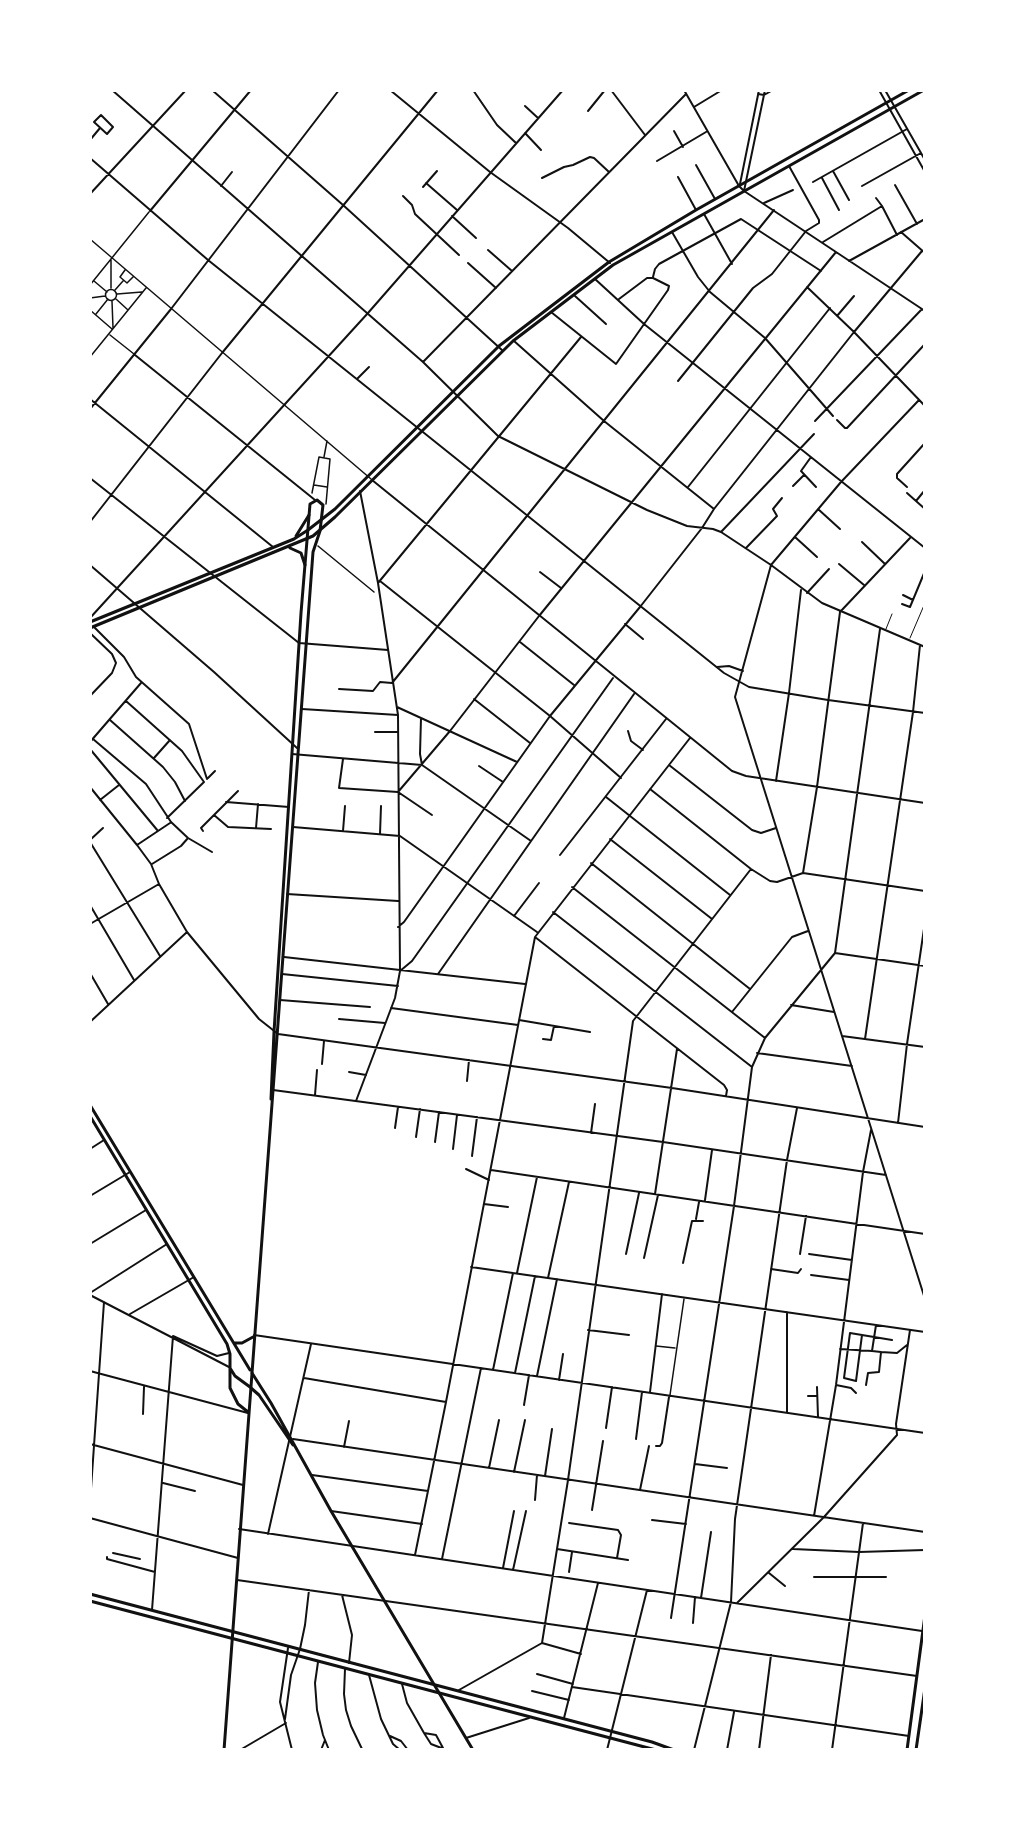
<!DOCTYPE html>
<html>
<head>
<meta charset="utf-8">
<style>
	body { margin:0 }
	#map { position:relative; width:1015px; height:1840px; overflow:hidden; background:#fff; font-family:"Archivo Narrow",sans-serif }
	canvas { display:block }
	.frame { position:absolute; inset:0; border:92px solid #fff; pointer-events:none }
</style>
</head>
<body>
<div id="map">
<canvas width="1015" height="1840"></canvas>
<div class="frame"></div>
</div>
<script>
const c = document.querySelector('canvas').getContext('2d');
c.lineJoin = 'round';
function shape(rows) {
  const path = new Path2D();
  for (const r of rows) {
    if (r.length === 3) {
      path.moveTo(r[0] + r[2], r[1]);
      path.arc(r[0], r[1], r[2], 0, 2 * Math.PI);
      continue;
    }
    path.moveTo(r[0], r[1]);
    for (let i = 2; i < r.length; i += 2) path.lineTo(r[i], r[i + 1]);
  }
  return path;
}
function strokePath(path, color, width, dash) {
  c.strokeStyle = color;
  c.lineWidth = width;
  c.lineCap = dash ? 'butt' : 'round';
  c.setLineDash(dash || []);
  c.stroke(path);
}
const service = shape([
	[886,629,892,614],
	[910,638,925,603]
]);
const pedestrian = shape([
	[90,239,371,479],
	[125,270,120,277,127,283,133,277],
	[94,281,107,292],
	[90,285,149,212],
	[111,288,111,260],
	[111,295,5.5],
	[115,290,123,281],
	[117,294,142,292],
	[90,298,105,296],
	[116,299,128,310],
	[112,301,113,328],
	[90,310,112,329],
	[96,314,108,299],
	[110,335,134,354],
	[90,357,146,288],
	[324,457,327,441],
	[314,485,327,487],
	[312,493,319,457,330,459,326,504],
	[318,546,374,592],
	[656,1346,675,1348],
	[670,1395,684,1299]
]);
const minor = shape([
	[112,90,423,362,498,436,647,510,687,526,713,529,721,532,771,565,822,603,925,647],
	[212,90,343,205,503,351],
	[390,90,490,172,568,228,610,263],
	[473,90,497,125,516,143],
	[611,90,645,135],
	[684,90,739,186,744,191,925,311],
	[879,90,925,172],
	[885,90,925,160],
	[758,94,764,95,773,90],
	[525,106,538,118],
	[694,107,722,90],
	[588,111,605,90],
	[101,115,113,127,107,134,94,122,101,115],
	[674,131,683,147],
	[525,133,541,150],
	[90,140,100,128],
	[90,158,208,260,724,673,749,687,828,700,925,713],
	[657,161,706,132],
	[696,165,715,199],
	[833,171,849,200],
	[678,177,696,210],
	[542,178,564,167,573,165,590,157,594,158,609,172],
	[822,178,839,210],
	[813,182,907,129],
	[426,183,457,210],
	[740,184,759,90],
	[895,185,917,224],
	[221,186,232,172],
	[862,186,921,153],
	[423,187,437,171],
	[744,191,765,90],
	[90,194,186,90],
	[403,196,412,205,415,214,459,255],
	[876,198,882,206,897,235],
	[764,203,793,190],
	[150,211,251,90],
	[704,214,732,264],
	[452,216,476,238],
	[672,232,698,277,710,292,765,338,833,416],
	[901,232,925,253],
	[823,242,882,206],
	[488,250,512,271],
	[849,261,925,219],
	[468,263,496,288],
	[653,277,655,269,659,264,741,219,821,271],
	[595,279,644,324,925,548],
	[807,287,854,332,925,406],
	[575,296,606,324],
	[551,312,616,364,668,290,669,286,653,278,647,278,619,299],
	[837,316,854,296],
	[514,341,604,421,714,509],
	[135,355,315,500],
	[423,362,686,94],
	[357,379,369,367],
	[678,381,753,288,772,274,806,231,819,223,819,220,789,166],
	[90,399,273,547],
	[919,400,841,482,771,565,735,697,925,1299],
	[90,409,171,309,339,90],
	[837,420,845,428,847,428,925,344],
	[815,421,922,309],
	[811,457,801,471,816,487],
	[90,478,299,643,388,650],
	[372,480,732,771,746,776,925,803],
	[793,486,804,475],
	[688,487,830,308],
	[907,487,897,478,897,474,925,443],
	[907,493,925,509],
	[916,501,925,490],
	[818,509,840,529],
	[90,522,222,353,438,90],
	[721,532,814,434],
	[795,537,817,557],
	[862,542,885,564],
	[746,548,777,516,773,509,782,498],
	[839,564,864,585],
	[90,565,214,672,297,748],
	[540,572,561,588],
	[380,581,550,716,621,778],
	[378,583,581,337],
	[807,593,829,569],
	[903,595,913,600],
	[902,604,910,607,925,571],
	[90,618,368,313,563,90],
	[625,624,643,639],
	[94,627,124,657,136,677,189,724,207,779],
	[90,633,112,654,116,663,112,673,90,696],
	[520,642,574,685],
	[717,667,729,666,743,671],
	[392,683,774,210],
	[339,689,373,691,380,682,392,683],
	[474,699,530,743],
	[126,701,182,751,204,782],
	[397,707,517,762],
	[302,709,398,715],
	[421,718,420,754,422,765],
	[110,720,163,767,175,782,185,801],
	[628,731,631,741,643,750],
	[375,732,398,732],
	[93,739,146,784,171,822,188,838,212,852],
	[90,742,141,683],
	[90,749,158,831],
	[292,754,422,765,531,841],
	[154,758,170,740],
	[343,759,339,788,398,792],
	[669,765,752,830,761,833,776,828],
	[479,766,503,782],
	[208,778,215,771],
	[776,781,789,693,801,590],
	[90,787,137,845,151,864,159,884,187,932,259,1019,278,1034,672,1088,925,1127],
	[650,789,751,869,770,881,777,882,803,873,925,891],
	[398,792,450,731,539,616,836,252],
	[398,792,432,815],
	[606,797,730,895],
	[100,800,119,785],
	[226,802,289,807],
	[214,815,228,827,271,829],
	[167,818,204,782],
	[293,827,400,836,537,932],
	[256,828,258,804],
	[203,831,201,828,238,791],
	[343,831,345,806],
	[380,834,381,806],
	[610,839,712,919],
	[90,840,103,828],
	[90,842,160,956],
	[137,845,170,823],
	[560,855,666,719],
	[591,863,750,989],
	[152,864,181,846,188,838],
	[803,873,817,787,840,612,910,538],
	[572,887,765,1038],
	[287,894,398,901],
	[90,905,134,980],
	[553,912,752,1067],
	[514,916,539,883],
	[90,924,159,884],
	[398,927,404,922,550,716,640,607,702,528,714,509,854,332,922,251],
	[535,937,724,1085,727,1090,726,1096],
	[835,953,925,966],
	[284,957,525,984],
	[400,971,412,961,613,678],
	[90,973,108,1004],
	[282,974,398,986],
	[438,974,634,694],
	[280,1000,370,1007],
	[791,1005,834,1012],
	[391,1008,518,1025],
	[732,1012,792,937,808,931],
	[339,1019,385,1023],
	[519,1020,590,1032],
	[90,1022,187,932],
	[842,1036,925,1047],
	[543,1039,551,1040,554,1026],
	[865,1039,913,712,920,645],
	[757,1053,852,1066],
	[322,1064,324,1041],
	[349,1072,366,1075],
	[467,1081,469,1060],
	[273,1090,663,1142,886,1175],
	[315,1095,317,1070],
	[356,1101,395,998,400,971,398,715,378,583,360,491],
	[898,1123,907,1044,925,922],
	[395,1128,398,1107],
	[591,1133,595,1104],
	[416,1137,420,1109],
	[435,1142,439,1112],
	[90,1149,104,1140],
	[453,1149,457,1115],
	[472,1156,477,1117],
	[466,1169,489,1180],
	[491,1170,925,1234],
	[655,1194,677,1049],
	[90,1196,130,1172],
	[705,1200,712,1150],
	[484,1204,508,1207],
	[696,1219,699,1202],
	[90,1244,146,1210],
	[626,1254,639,1193],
	[800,1254,806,1216],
	[809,1254,852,1260],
	[644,1258,658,1195],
	[683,1263,692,1221,703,1221],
	[471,1267,925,1332],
	[771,1269,798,1273,801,1269],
	[517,1273,537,1177],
	[811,1275,849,1280],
	[548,1278,569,1182],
	[90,1293,167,1244],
	[90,1295,229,1367],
	[787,1312,787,1413],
	[130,1314,194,1277],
	[588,1330,629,1335],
	[254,1335,925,1433],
	[862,1335,856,1381,844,1378,850,1333,892,1340],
	[173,1336,217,1356,229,1353],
	[840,1349,872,1351],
	[881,1352,897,1353,907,1345],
	[493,1370,513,1273],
	[90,1371,248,1413],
	[515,1373,535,1276],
	[537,1376,557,1279],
	[304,1378,446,1402],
	[559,1380,563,1354],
	[836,1385,851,1388,856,1393],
	[866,1385,868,1373,879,1372,881,1352,872,1351,876,1325],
	[817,1387,818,1417],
	[650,1392,662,1294],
	[808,1396,817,1396],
	[524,1405,529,1375],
	[143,1414,144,1387],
	[606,1428,612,1387],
	[293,1439,925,1532],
	[636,1439,642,1392],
	[90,1444,243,1485],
	[656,1446,660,1446,662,1443,669,1397],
	[344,1447,349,1421],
	[695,1464,727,1468],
	[489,1468,499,1420],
	[514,1472,525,1420],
	[312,1475,428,1491],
	[545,1476,552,1429],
	[163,1483,195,1491],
	[640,1490,649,1446],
	[535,1500,537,1475],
	[90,1503,104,1302],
	[592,1510,603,1441],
	[331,1511,422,1524],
	[814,1516,836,1385,863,1172,871,1130],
	[90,1518,238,1558],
	[652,1520,686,1524],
	[569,1523,618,1530,621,1535,617,1558],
	[239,1529,922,1631],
	[268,1534,311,1344],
	[557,1549,628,1560],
	[793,1549,859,1552,925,1550],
	[113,1553,140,1559],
	[415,1555,446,1402,535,937,690,738],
	[107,1557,107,1559,155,1572],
	[442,1559,481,1368],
	[503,1568,514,1511],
	[513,1570,526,1511],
	[569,1572,572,1552],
	[769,1573,785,1586],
	[814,1577,886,1577],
	[237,1580,917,1676],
	[342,1595,352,1635,349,1663],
	[701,1598,711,1532],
	[737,1603,824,1517,897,1435,896,1424,910,1330],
	[152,1610,173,1336],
	[671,1618,734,1206,752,1067,765,1038,835,953,880,629],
	[693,1623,695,1597],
	[542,1643,568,1480,633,1021,751,869],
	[288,1648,280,1702,292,1750],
	[318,1662,315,1683,317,1710,323,1735,329,1750],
	[345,1669,344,1694,346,1710,351,1726,362,1749],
	[537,1674,573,1684],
	[369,1675,381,1719,393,1744,400,1750],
	[402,1684,407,1703,424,1733,431,1744,444,1749],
	[572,1687,909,1736],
	[459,1690,542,1643,581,1654],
	[532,1691,569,1700],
	[564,1718,598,1583],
	[285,1719,291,1675,300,1649,305,1625,309,1590],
	[424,1733,436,1735,443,1748],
	[390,1736,401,1741,408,1750],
	[466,1738,529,1718],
	[362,1749,369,1750],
	[240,1750,286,1723],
	[321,1750,325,1740],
	[607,1750,647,1590],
	[694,1750,731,1602,735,1519,787,1160,797,1108],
	[727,1750,734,1712],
	[759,1750,771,1655],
	[832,1750,863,1523]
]);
const tertiary = shape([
	[252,1373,271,1403,331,1511,473,1750],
	[251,1388,259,1395,293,1445]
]);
const secondary = shape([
	[90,1105,250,1370],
	[90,1116,227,1344,230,1354,230,1388,238,1404,248,1412],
	[234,1343,242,1343,253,1337],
	[230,1368,235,1376,250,1387],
	[224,1750,313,552,320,531,323,505,317,500,310,504,301,613,274,1032,271,1099]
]);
const primary = shape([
	[296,536,309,515],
	[290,548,301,553,305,565],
	[90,622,294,539,308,530,335,509,499,346,609,262,696,210,909,90],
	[90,628,313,536,335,517,513,341,613,265,924,90],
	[90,1594,652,1742,674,1750],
	[90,1601,656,1750],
	[907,1750,925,1615],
	[916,1750,925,1688]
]);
strokePath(service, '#111', 1);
strokePath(pedestrian, '#111', 1.5);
strokePath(minor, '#111', 2);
strokePath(tertiary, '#111', 3);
strokePath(secondary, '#111', 3);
strokePath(primary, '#111', 3);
</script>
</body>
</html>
